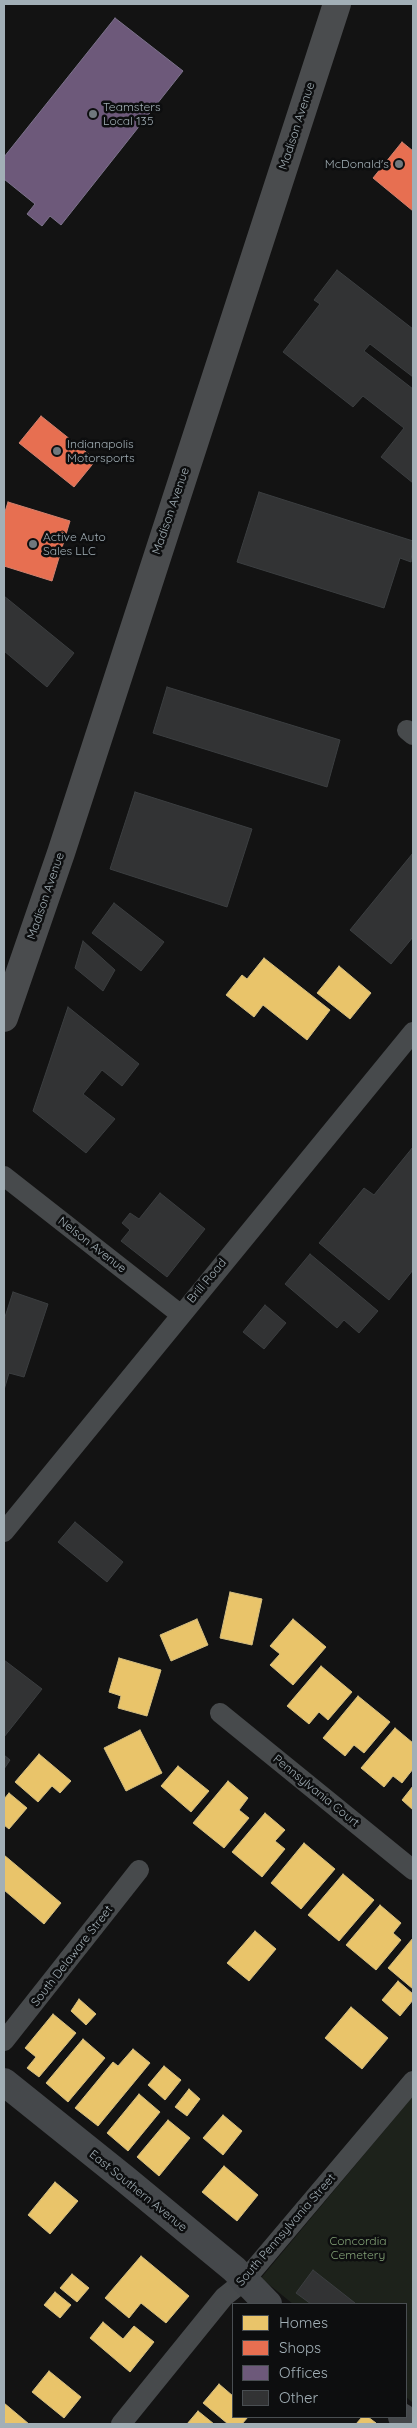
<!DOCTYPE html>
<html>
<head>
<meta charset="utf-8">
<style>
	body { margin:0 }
	#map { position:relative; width:417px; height:2428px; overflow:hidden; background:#131313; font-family:Quicksand,sans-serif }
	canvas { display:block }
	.frame { position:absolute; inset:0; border:5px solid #a2afb6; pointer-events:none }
	.legend { position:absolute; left:232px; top:2303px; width:175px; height:115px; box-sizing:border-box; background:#0d0e0f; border:1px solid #494e52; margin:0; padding:6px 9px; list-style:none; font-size:15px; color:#a2afb6 }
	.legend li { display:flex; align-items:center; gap:10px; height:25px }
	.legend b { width:25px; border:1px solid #494e52 }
</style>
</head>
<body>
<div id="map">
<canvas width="417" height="2428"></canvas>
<div class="frame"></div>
<ul class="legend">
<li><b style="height:14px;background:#e9c46a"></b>Homes</li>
<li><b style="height:14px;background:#e76f51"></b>Shops</li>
<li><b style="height:14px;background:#6d597a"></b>Offices</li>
<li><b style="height:14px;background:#323334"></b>Other</li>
</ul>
</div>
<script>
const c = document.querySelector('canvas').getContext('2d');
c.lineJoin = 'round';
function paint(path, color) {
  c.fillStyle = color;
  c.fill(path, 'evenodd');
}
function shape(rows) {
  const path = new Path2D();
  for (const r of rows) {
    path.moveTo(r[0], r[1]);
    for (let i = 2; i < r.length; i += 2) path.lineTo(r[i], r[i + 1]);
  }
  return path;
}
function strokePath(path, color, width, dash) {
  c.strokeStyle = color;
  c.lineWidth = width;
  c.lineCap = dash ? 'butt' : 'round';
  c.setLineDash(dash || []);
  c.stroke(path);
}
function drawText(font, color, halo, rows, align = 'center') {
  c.font = font + ' Quicksand,sans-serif';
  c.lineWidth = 5;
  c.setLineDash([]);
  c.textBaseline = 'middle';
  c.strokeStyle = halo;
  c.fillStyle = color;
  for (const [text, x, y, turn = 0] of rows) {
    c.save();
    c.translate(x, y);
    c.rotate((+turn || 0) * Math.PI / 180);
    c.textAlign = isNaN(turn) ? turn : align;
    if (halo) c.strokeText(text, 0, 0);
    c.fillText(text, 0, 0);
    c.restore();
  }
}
const green = shape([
	[413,2096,413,2403,406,2397,406,2304,293,2304,261,2278]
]);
const homes = shape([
	[264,958,330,1010,307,1040,263,1005,254,1017,226,995,242,975,247,979,264,958],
	[339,966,371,993,350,1019,317,993,339,966],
	[230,1592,262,1599,252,1645,220,1638,230,1592],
	[197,1619,208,1645,171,1661,160,1635,197,1619],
	[293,1619,326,1647,293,1685,270,1665,280,1654,270,1646,293,1619],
	[119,1658,161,1670,147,1716,118,1708,121,1696,109,1692,119,1658],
	[321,1666,352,1692,328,1720,319,1712,309,1724,287,1706,321,1666],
	[358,1696,390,1722,364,1753,354,1745,345,1756,323,1738,358,1696],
	[395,1728,413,1743,413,1769,402,1783,393,1776,384,1787,361,1768,395,1728],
	[140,1730,162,1773,126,1791,104,1748,140,1730],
	[39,1754,71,1781,60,1793,52,1786,38,1802,15,1782,39,1754],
	[178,1766,209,1791,191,1812,161,1786,178,1766],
	[228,1781,248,1798,239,1810,249,1818,224,1848,193,1823,228,1781],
	[413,1786,413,1810,402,1800,413,1786],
	[9,1793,27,1808,9,1829,4,1825,4,1799,9,1793],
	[265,1813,285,1830,275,1841,285,1849,262,1877,232,1852,265,1813],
	[304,1843,335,1869,301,1909,271,1883,304,1843],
	[4,1855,61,1903,44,1924,4,1890,4,1855],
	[343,1874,374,1900,339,1941,308,1915,343,1874],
	[380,1905,401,1923,393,1933,401,1940,376,1970,346,1945,380,1905],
	[255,1931,276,1949,249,1981,227,1963,255,1931],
	[413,1938,413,1989,388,1968,413,1938],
	[398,1981,413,1994,413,2000,400,2016,382,2000,398,1981],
	[79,1999,96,2014,86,2025,71,2011,79,1999],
	[351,2007,388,2038,362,2069,325,2038,351,2007],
	[53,2014,76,2033,39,2077,27,2068,36,2057,25,2048,53,2014],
	[83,2039,105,2058,68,2102,46,2083,83,2039],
	[133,2049,150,2063,98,2126,75,2108,113,2062,118,2066,133,2049],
	[164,2066,181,2080,165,2100,148,2085,164,2066],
	[189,2089,200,2099,187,2116,175,2107,189,2089],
	[139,2094,160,2112,128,2151,107,2133,139,2094],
	[223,2115,242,2131,223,2155,203,2138,223,2115],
	[168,2120,190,2138,159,2176,137,2157,168,2120],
	[224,2166,258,2195,237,2221,202,2192,224,2166],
	[55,2182,78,2201,50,2234,28,2215,55,2182],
	[141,2256,189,2296,166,2323,141,2303,129,2318,105,2298,141,2256],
	[72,2274,89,2288,77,2302,60,2288,72,2274],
	[55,2292,71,2305,60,2318,44,2305,55,2292],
	[103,2322,123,2339,134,2326,154,2342,130,2372,90,2338,103,2322],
	[49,2371,81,2397,64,2418,32,2392,49,2371],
	[219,2384,233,2396,233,2417,248,2417,242,2424,228,2424,203,2403,219,2384],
	[4,2403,29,2424,4,2424,4,2403],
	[198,2411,214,2424,187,2424,198,2411],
	[362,2417,368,2417,376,2423,356,2424,362,2417]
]);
const shops = shape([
	[402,142,413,151,413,211,373,178,402,142],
	[41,416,96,460,74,487,19,443,41,416],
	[8,502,70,521,52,581,4,566,4,515,8,502]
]);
const offices = shape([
	[115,18,183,71,61,225,50,216,42,226,27,214,35,204,4,179,4,157,115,18]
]);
const building = shape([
	[337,270,413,329,413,377,370,344,364,351,413,389,413,483,381,457,404,428,363,396,353,407,283,352,320,304,314,300,337,270],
	[259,492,413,541,411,562,400,558,384,608,237,562,259,492],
	[4,596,74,653,47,687,4,651,4,596],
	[167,687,340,740,327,787,153,733,167,687],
	[135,792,252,829,227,907,110,869,135,792],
	[413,853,413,937,391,964,350,930,413,853],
	[114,903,164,942,141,971,92,933,114,903],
	[83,941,115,970,103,991,75,968,83,941],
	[68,1007,139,1064,122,1086,102,1070,83,1094,115,1119,86,1153,33,1111,68,1007],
	[413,1147,413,1270,389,1300,319,1243,364,1188,374,1195,413,1147],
	[160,1193,205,1229,167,1277,121,1241,130,1230,122,1223,130,1213,139,1219,160,1193],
	[310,1254,378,1311,359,1333,344,1320,337,1328,285,1284,310,1254],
	[13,1292,48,1304,24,1377,9,1373,4,1390,4,1320,13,1292],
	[265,1305,286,1323,264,1349,243,1332,265,1305],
	[75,1522,123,1562,107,1582,58,1542,75,1522],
	[4,1660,42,1689,4,1737,4,1660],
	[4,1755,10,1760,4,1769,4,1755],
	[313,2270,355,2303,355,2304,311,2304,296,2293,313,2270]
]);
const street = shape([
	[407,730,413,735],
	[4,1176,180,1314],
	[4,1532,413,1032],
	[220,1713,413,1870],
	[4,2041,139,1870],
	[121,2424,224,2297,244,2281,413,2081]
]);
const secondary = shape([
	[4,2082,125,2179,234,2269,268,2304],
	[402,2417,411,2424]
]);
const primary = shape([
	[4,1018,61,853,337,4]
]);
const markers = [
	[93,114,5,"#70787d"],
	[399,164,5,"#70787d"],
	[57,451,5,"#70787d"],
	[33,544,5,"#70787d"]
];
const poiNames = [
	["Teamsters",103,107],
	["Local 135",103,121],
	["McDonald's",389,164,"right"],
	["Indianapolis",67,444],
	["Motorsports",67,458],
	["Active Auto",43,537],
	["Sales LLC",43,551]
];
const streetNames = [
	["Madison Avenue",297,126,-72],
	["Madison Avenue",171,511,-71],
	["Madison Avenue",46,896,-71],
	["Nelson Avenue",92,1245,38],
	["Brill Road",207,1281,-50],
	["Pennsylvania Court",316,1791,39],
	["South Delaware Street",72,1956,-52],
	["East Southern Avenue",138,2191,39],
	["South Pennsylvania Street",286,2230,-49]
];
const parkNames = [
	["Concordia",358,2241],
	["Cemetery",358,2255]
];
paint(green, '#1d221b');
paint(homes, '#e9c46a');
strokePath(homes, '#d4be81', 1);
paint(shops, '#e76f51');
strokePath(shops, '#d2826f', 1);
paint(offices, '#6d597a');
strokePath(offices, '#7d738c', 1);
paint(building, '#323334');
strokePath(building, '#3b3e40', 1);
strokePath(street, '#474a4c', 20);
strokePath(secondary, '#45484b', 28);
strokePath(primary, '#4a4c4e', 28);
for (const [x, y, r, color] of markers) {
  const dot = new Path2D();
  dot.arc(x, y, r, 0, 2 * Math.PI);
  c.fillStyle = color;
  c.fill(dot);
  strokePath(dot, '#0d0e0f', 2);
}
drawText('12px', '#a2afb6', '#0d0e0f', poiNames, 'left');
drawText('12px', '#a2afb6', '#0d0e0f', streetNames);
drawText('12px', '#84a377', '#0d0e0f', parkNames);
</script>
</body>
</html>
